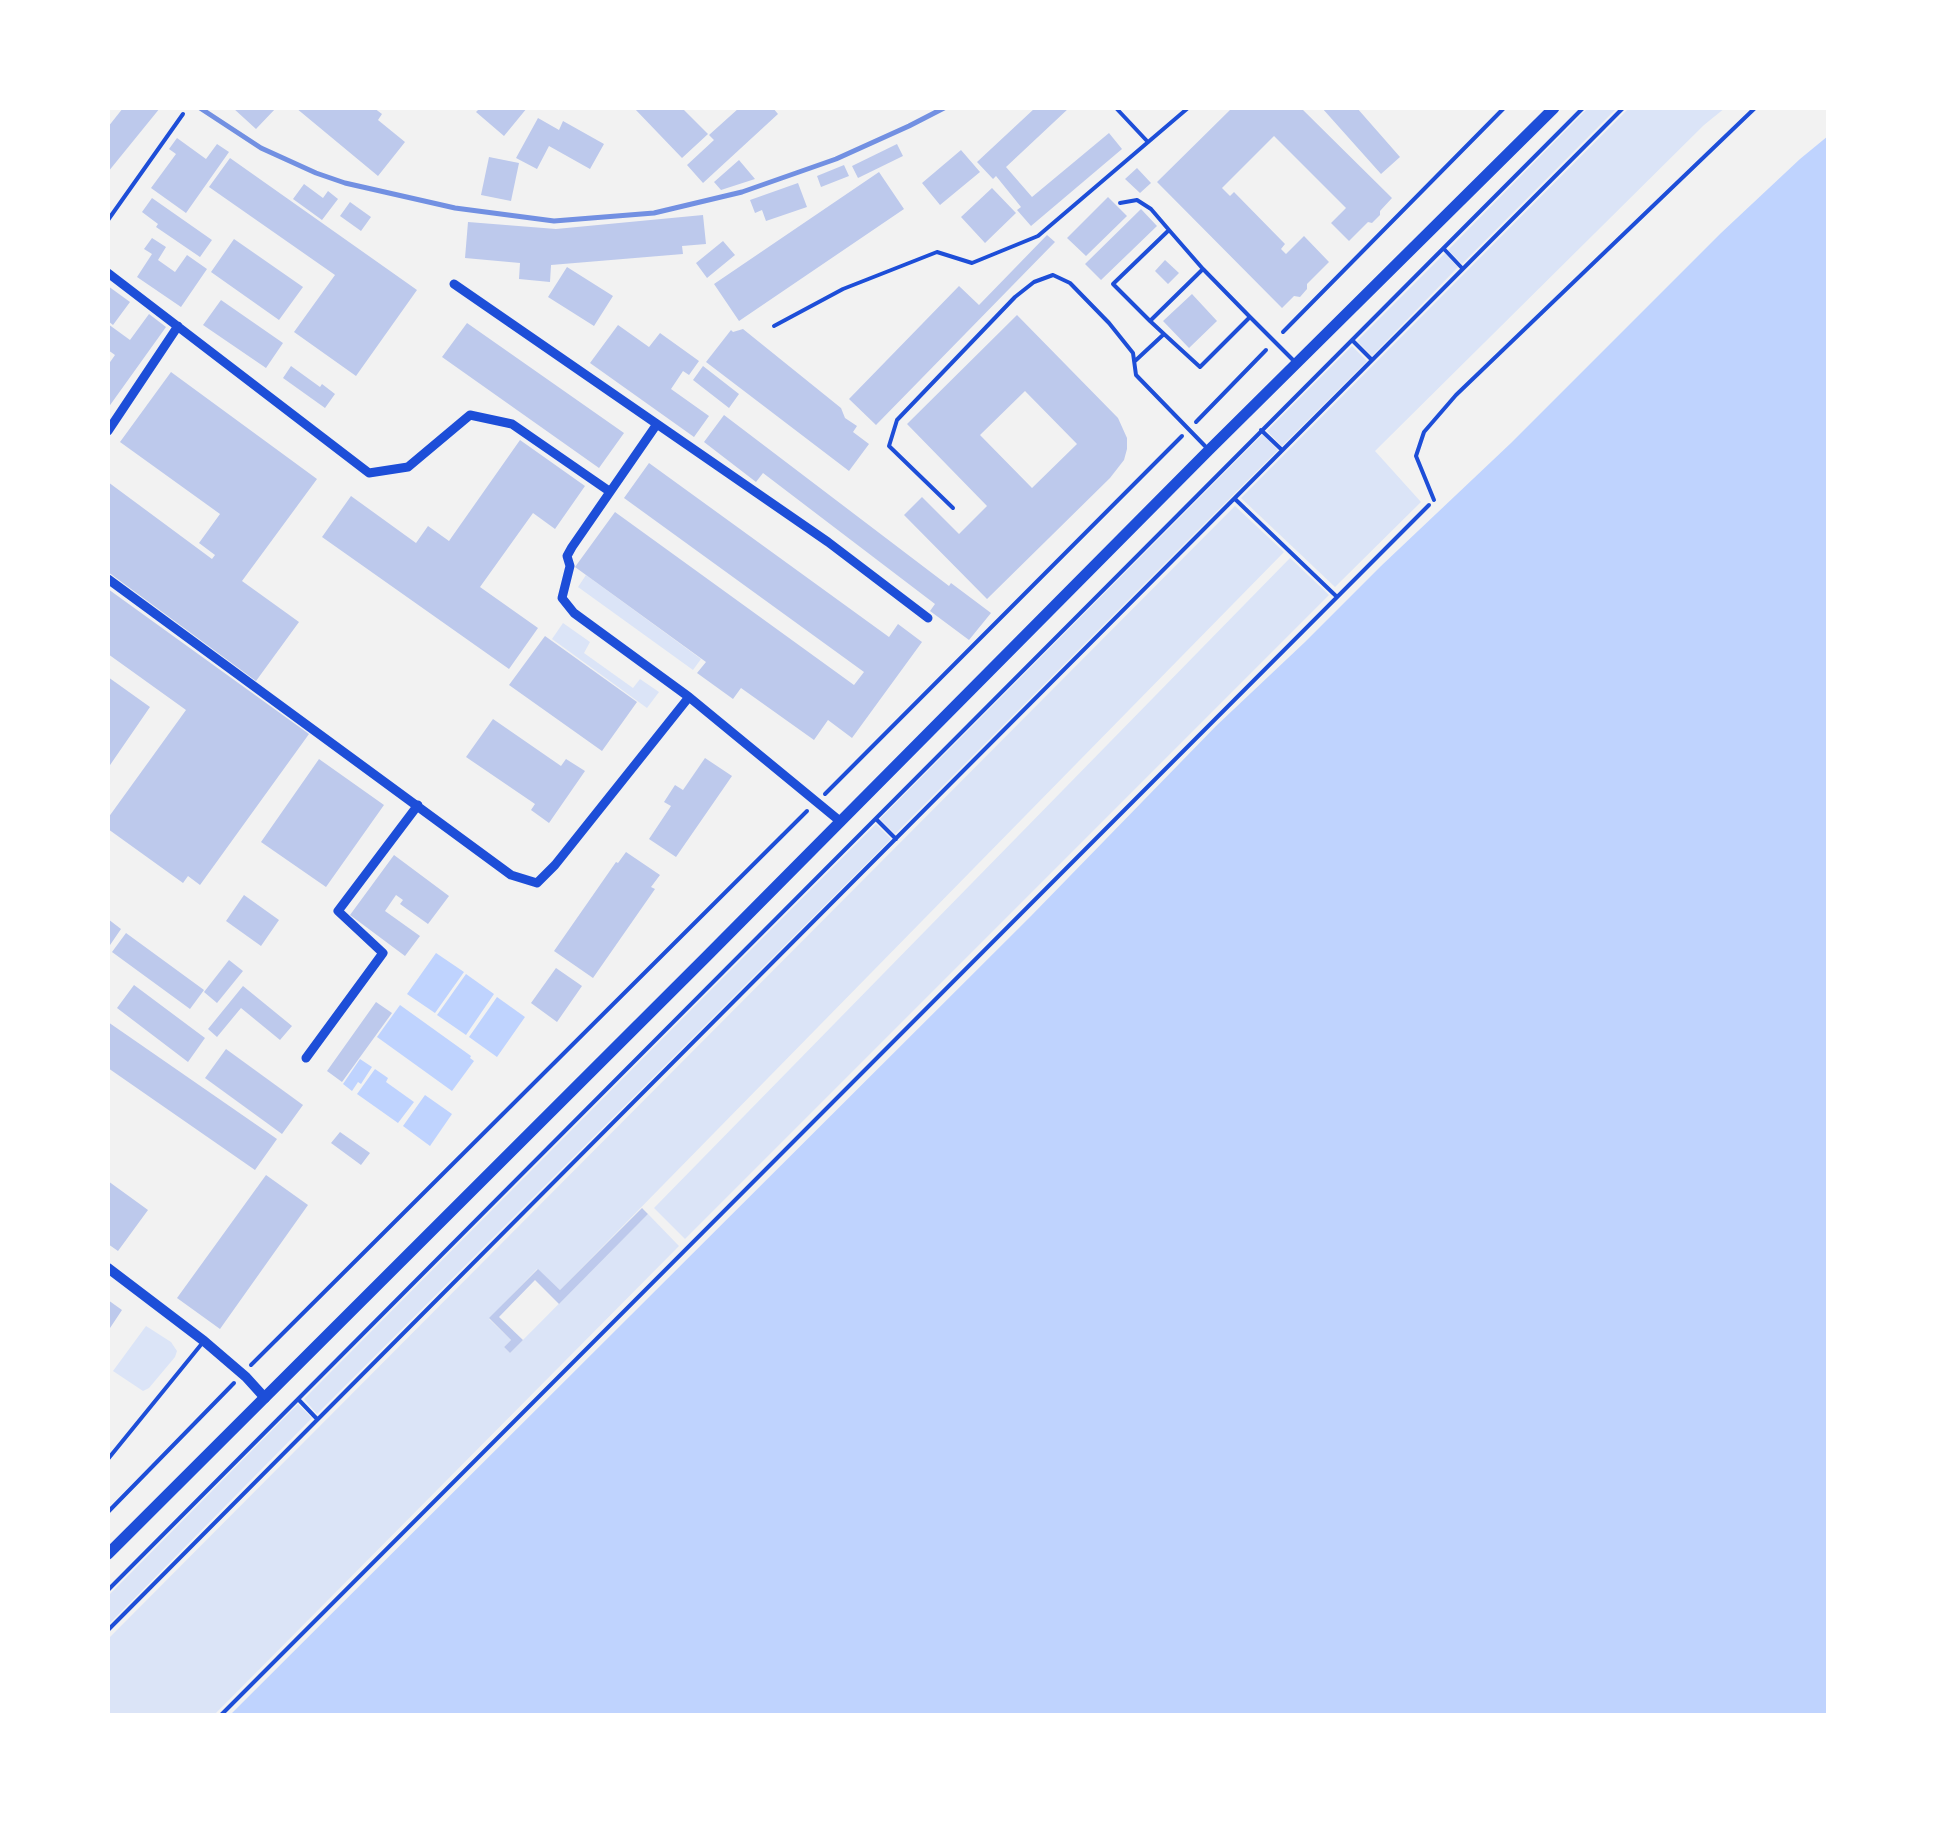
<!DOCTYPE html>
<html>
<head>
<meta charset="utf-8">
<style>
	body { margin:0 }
	#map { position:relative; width:1936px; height:1823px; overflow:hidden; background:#f2f2f2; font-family:"IBM Plex Sans",sans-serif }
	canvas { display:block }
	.frame { position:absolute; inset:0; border:110px solid #fff; pointer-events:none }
</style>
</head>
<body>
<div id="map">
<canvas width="1936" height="1823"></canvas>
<div class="frame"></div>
</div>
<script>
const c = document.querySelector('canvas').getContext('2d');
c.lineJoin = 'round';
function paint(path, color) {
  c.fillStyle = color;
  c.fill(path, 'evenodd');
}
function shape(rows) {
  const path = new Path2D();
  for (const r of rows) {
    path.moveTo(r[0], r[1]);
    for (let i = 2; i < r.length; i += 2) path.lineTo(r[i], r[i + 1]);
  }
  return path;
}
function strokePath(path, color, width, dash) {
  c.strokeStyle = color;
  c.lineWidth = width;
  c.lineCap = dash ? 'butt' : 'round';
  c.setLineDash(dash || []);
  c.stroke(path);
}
const green = shape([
	[1588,108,1617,108,1462,264,1448,250],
	[1629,108,1725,108,1704,125,1375,451,1421,502,1335,587,1241,498],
	[1445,253,1458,267,1372,356,1357,341],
	[1352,346,1367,361,1282,446,1267,431],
	[1263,434,1278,450,895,834,880,819],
	[1235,506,1284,552,560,1290,537,1269,489,1319,511,1340,504,1347,510,1353,648,1214,679,1246,214,1715,108,1716,108,1639],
	[1290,558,1329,595,685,1239,654,1208],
	[586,575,701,659,693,670,578,587],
	[563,623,590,642,584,653,633,688,640,679,659,692,647,708,552,639],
	[876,824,891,839,317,1414,304,1399],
	[146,1326,171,1342,177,1351,175,1357,149,1388,143,1391,113,1371],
	[298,1404,312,1418,108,1625,108,1596]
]);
const water = shape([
	[1828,136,1828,1715,230,1715,1031,916,1216,726,1305,642,1381,566,1511,443,1721,233,1800,159],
	[436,953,464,972,435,1013,407,994],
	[466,974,494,994,466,1035,437,1015],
	[497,997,525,1017,497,1057,469,1037],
	[400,1005,471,1056,470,1058,474,1061,452,1091,377,1037],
	[360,1059,372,1067,361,1084,358,1082,352,1091,343,1084],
	[375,1069,388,1078,386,1082,414,1102,398,1123,357,1094],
	[425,1095,452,1114,430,1146,403,1126]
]);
const building = shape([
	[123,108,160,108,108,172,108,127],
	[233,108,276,108,256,129],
	[296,108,374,108,382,114,378,120,405,142,378,176],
	[480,108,527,108,504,136,476,112],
	[634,108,682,108,708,134,682,158],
	[739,108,773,108,778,114,703,183,687,165,714,140,709,135],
	[1035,108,1069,108,1006,167,1032,197,1109,133,1122,149,1031,226,1017,210,1021,207,996,176,993,179,977,162],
	[1232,108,1301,108,1392,198,1380,211,1380,215,1372,223,1368,222,1349,241,1331,223,1346,208,1274,136,1222,188,1230,196,1234,192,1285,244,1281,249,1286,254,1304,236,1329,262,1307,284,1307,289,1300,297,1294,296,1282,308,1157,182],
	[1322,108,1357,108,1400,157,1381,174],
	[538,118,559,130,563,121,604,144,590,169,549,146,537,169,516,158],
	[177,138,206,159,217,144,229,152,186,213,151,188,176,154,169,149],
	[897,144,903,156,858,178,852,166],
	[961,150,980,172,940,205,922,183],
	[489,157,519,163,511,201,481,195],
	[230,158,417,290,356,376,294,332,335,275,209,187],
	[739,160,755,179,721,190,714,182],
	[844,165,849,176,821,187,817,176],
	[1137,168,1151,183,1140,193,1125,179],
	[879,172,904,209,739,321,714,284],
	[798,183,807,207,766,221,762,210,755,213,750,200],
	[304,184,323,198,328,191,338,199,322,220,293,199],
	[992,188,1016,213,985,243,961,217],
	[1108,197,1127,216,1086,256,1067,238],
	[152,198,212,240,200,257,156,227,158,224,142,212],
	[350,202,371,217,361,231,340,216],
	[1141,209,1157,226,1101,280,1085,264],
	[703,215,706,244,682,246,683,254,551,265,550,282,519,279,520,263,465,258,468,222,556,229],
	[1047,235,1055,242,876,425,849,399,959,286,979,305],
	[152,238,166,247,158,260,175,272,187,255,207,269,181,307,137,277,152,254,144,249],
	[234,239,303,287,279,320,211,272],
	[723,241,735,255,707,278,696,263],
	[1165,260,1179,273,1168,284,1155,271],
	[567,267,613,296,594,326,548,297],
	[108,286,130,302,113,325,108,321],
	[1192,294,1217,321,1189,348,1163,321],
	[221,300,283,343,266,368,203,325],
	[149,314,166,327,108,408,108,365,115,355,108,350,108,324,130,340],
	[1017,315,1118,418,1127,438,1127,449,1124,460,1110,478,987,599,904,515,922,497,959,534,987,506,907,424],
	[1025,391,1077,444,1032,488,980,435],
	[467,323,624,433,599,468,442,357],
	[618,325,649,347,660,333,699,361,689,375,683,371,671,389,709,416,694,437,590,363],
	[743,329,841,408,845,418,857,426,853,432,869,444,849,471,706,362,731,330,733,332],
	[291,366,320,387,322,384,335,394,325,408,283,378],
	[703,366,739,394,729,408,693,380],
	[171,372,317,479,242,581,299,622,256,681,108,572,108,482,212,559,215,555,199,543,220,514,120,442],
	[724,415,949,586,951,583,991,613,969,640,930,611,935,604,763,473,756,482,704,442],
	[520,440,585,486,555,529,533,513,480,587,538,628,509,669,322,537,351,496,416,543,428,526,449,541],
	[649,463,889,637,898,624,922,642,852,738,828,720,814,740,741,688,733,699,697,673,706,662,575,567,615,512,854,685,864,672,624,498],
	[108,589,309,734,200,885,188,876,183,883,108,829,108,818,186,710,108,654],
	[545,636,637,702,602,751,509,685],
	[108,677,150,707,108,768],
	[493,719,561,766,566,759,585,771,549,823,531,810,535,804,466,757],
	[705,758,732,776,676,857,649,839,671,806,664,802,675,785,683,790],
	[319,759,384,805,326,887,261,842],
	[626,852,660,875,651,887,655,889,593,978,554,951,616,862,618,863],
	[394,855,449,896,428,924,400,904,403,900,396,895,385,911,420,936,405,956,350,915],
	[244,895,279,920,261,946,226,921],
	[108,919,121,929,108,948],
	[126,933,204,990,190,1009,112,952],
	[229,960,243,971,217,1003,204,992],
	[556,968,582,986,557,1022,531,1003],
	[134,985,205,1038,188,1062,117,1008],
	[243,986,292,1026,280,1040,241,1008,217,1037,208,1029],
	[376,1002,392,1013,342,1082,327,1071],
	[108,1022,277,1139,255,1170,108,1068],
	[226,1049,303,1105,282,1134,205,1078],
	[340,1132,370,1153,361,1165,331,1143],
	[266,1175,308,1205,220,1329,177,1298],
	[108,1181,148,1210,118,1251,108,1244],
	[642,1208,648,1214,559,1304,535,1280,499,1317,523,1340,510,1353,504,1347,511,1340,489,1318,538,1269,560,1290],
	[108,1300,122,1310,108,1331]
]);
const path = shape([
	[1444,249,1461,267],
	[1283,332,1504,108],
	[1352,340,1372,360],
	[1196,422,1266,350],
	[1261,430,1282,450],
	[1235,499,1336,596],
	[825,794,1182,436],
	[876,819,896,839],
	[251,1365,807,811],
	[298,1399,317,1419],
	[108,1512,234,1383],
	[108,1590,1583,108],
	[108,1630,1623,108],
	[220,1716,1429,505]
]);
const service = shape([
	[1116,108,1147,141],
	[1120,203,1137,200,1151,209,1169,230],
	[108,220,183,114],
	[1150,321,1113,284,1169,230,1203,269],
	[774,326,843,289,937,252,972,263,1038,236,1188,108],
	[1164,334,1150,321,1203,269,1250,317],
	[1135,361,1164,334,1200,367,1250,317,1294,361],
	[1434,500,1416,456,1424,432,1456,395,1755,108],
	[953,508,889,446,897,420,1015,297,1034,282,1053,275,1070,283,1109,323,1133,353,1136,375,1205,446],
	[108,1459,204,1341]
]);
const minor = shape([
	[108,273,369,473,408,467,470,415,512,424,609,491],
	[454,284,828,542,928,618],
	[657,424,572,547,567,556,570,566,562,598,574,613,689,697,841,822],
	[108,431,178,326],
	[108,579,511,875,537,883,555,865,689,697],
	[306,1058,383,953,338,911,418,805]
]);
const tertiary = shape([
	[108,1268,204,1341,246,1377,265,1398]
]);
const secondary = shape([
	[108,1554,707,956,1209,450,1554,108]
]);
const rail = shape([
	[200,108,261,148,316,173,345,183,455,208,554,221,654,213,742,192,836,159,909,126,944,108]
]);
paint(green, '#dbe4f7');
paint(water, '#bfd3fe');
paint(building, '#bdc9ec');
strokePath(path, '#1d4ed8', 4);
strokePath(service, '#1d4ed8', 4);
strokePath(minor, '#1d4ed8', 9);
strokePath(tertiary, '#1d4ed8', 10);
strokePath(secondary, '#1d4ed8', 11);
strokePath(rail, '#7290e2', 5);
</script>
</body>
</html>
